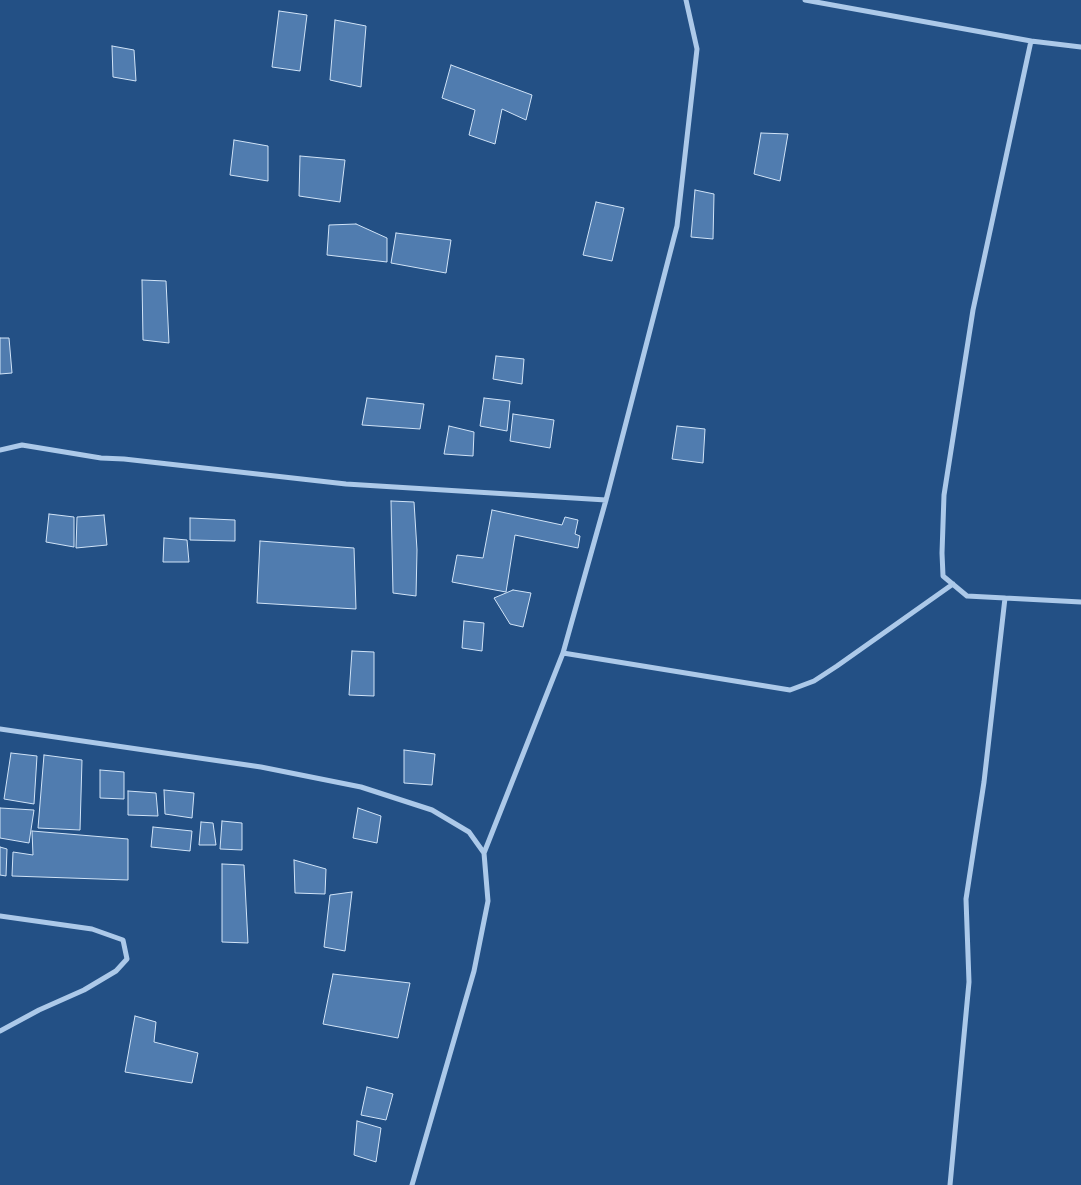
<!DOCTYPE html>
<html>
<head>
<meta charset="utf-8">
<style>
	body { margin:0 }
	canvas { display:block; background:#235085 }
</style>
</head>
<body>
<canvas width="1081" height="1185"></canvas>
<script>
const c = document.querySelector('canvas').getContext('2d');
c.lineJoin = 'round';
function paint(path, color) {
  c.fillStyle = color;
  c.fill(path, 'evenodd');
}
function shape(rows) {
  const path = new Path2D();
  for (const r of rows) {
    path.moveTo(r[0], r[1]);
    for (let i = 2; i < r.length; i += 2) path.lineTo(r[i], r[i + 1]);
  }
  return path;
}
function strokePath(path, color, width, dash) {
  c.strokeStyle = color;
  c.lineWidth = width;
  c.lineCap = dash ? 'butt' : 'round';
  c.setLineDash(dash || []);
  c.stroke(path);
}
const building = shape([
	[279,11,307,15,300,71,272,67,279,11],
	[335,20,366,26,361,87,330,80,335,20],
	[112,46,134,50,136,81,113,77,112,46],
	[451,65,532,95,526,120,502,109,495,144,469,135,475,110,442,98,451,65],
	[761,133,788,134,780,181,754,174,761,133],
	[234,140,268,146,268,181,230,175,234,140],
	[300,156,345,160,340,202,299,196,300,156],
	[695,190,714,194,713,239,691,237,695,190],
	[596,202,624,208,612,261,583,255,596,202],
	[356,224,387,238,387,262,327,255,329,225,356,224],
	[396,233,451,240,446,273,391,263,396,233],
	[142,280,166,281,169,343,143,340,142,280],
	[0,338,9,338,12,373,0,374,0,338],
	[496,356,524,359,522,384,493,379,496,356],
	[367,398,424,404,420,429,362,425,367,398],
	[484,398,510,401,507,431,480,426,484,398],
	[513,414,554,420,550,448,510,441,513,414],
	[449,426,474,432,473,456,444,454,449,426],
	[677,426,705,429,703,463,672,459,677,426],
	[391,501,414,502,417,550,416,596,393,593,391,501],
	[492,510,562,525,565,517,578,520,575,534,580,536,578,548,515,535,506,592,452,582,457,555,483,558,492,510],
	[49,514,74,517,74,547,46,542,49,514],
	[104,515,107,545,76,548,77,517,104,515],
	[190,518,235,520,235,541,190,540,190,518],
	[164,538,187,540,189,562,163,562,164,538],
	[260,541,354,548,356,609,257,603,260,541],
	[513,590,531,593,523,627,510,624,494,598,513,590],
	[464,621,484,623,482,651,462,648,464,621],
	[352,651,374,652,374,696,349,695,352,651],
	[404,750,435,754,432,785,404,783,404,750],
	[11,753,37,756,34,804,4,799,11,753],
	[44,755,82,760,80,830,38,828,44,755],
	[100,770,124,772,124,799,100,798,100,770],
	[164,790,194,793,192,818,165,814,164,790],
	[128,791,156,793,158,816,128,815,128,791],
	[0,808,34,810,29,843,0,838,0,808],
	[358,808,381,816,377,843,353,838,358,808],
	[222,821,242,823,242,850,220,849,222,821],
	[201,822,213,823,216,845,199,845,201,822],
	[153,827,192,831,190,851,151,847,153,827],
	[32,831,128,839,128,880,12,876,13,852,33,855,32,831],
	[0,847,7,849,6,876,0,875,0,847],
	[294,860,326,869,325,894,295,893,294,860],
	[222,864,244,865,248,943,222,942,222,864],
	[352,892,345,951,324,947,330,895,352,892],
	[333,974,410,983,398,1038,323,1024,333,974],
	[135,1016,156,1022,154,1042,198,1053,192,1083,125,1072,135,1016],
	[367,1087,393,1094,386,1120,361,1115,367,1087],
	[357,1121,381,1128,376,1162,354,1155,357,1121]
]);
const minor = shape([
	[805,0,1031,41,1081,47],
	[1031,41,973,310,944,495,942,553,943,576,967,596,1081,602],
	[0,450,22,445,101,458,124,459,346,484,606,500],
	[563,653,790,690,814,681,837,666,953,584],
	[0,729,261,767,361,787,432,810,469,832,484,853],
	[0,916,92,929,123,940,127,959,116,971,84,990,39,1010,0,1031],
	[412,1185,474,971,488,901,484,853,563,653,606,500,677,226,697,49,686,0],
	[950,1185,969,982,966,899,984,782,1005,598]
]);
paint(building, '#507caf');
strokePath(building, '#d0e3f7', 1);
strokePath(minor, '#acc9e9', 5);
</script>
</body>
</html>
